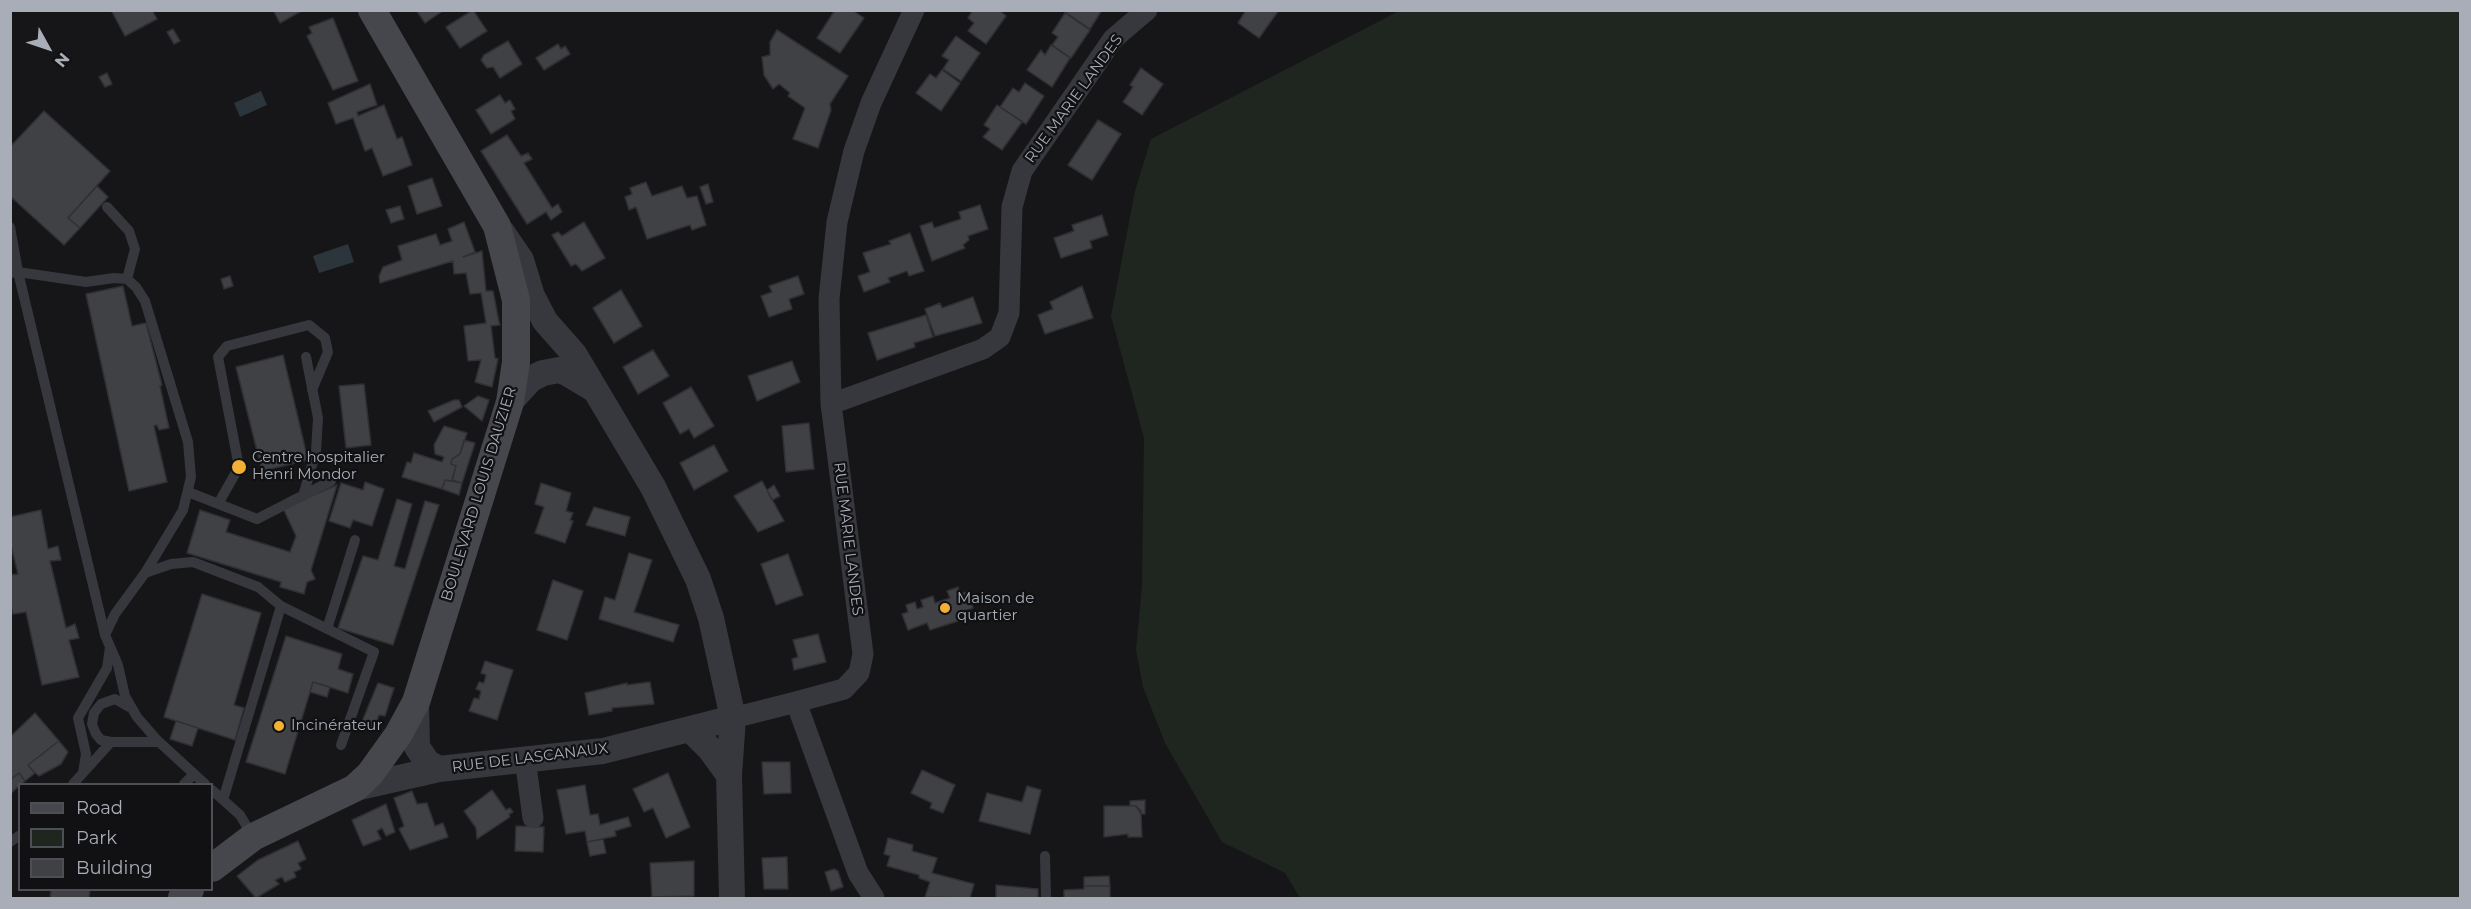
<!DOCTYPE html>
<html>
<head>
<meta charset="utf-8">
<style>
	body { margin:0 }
	#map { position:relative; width:2471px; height:909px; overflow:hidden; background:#161618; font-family:Montserrat,sans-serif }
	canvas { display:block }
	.frame { position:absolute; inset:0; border:12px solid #a8adb8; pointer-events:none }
	.legend { position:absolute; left:18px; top:783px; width:195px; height:108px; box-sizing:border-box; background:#111113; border:2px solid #4d4f55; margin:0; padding:8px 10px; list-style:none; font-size:18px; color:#a8adb8 }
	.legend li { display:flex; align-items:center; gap:12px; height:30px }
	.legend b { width:30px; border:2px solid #4d4f55 }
	.north { position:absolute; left:18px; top:18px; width:60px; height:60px; -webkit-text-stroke:4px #111113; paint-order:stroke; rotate:130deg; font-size:16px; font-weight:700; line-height:24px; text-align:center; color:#a8adb8 }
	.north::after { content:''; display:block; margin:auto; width:21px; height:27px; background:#a8adb8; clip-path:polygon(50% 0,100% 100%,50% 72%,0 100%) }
</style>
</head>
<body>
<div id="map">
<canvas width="2471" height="909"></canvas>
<div class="frame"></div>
<ul class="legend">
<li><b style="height:8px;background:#45474d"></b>Road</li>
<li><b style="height:16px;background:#1e261f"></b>Park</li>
<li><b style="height:16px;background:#404145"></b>Building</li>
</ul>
<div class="north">N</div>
</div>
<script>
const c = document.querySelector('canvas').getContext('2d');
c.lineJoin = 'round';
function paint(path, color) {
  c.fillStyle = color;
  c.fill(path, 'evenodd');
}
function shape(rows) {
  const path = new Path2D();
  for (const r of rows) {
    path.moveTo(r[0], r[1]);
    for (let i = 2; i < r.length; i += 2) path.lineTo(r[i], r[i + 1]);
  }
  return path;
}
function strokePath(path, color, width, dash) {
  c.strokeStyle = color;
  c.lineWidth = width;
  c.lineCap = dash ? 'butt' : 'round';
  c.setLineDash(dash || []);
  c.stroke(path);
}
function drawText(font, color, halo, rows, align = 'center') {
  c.font = font + ' Montserrat,sans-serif';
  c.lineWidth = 4.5;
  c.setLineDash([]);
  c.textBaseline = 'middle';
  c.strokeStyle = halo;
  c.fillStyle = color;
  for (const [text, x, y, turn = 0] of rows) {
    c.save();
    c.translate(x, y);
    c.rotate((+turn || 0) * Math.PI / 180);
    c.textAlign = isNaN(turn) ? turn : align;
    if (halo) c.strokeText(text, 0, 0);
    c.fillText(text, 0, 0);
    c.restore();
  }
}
const green = shape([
	[1399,11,2460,11,2460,898,1300,898,1285,873,1222,842,1165,743,1143,687,1136,650,1142,586,1144,438,1111,316,1135,191,1151,139]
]);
const water = shape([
	[261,91,267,105,240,117,234,103],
	[348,244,354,262,319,273,313,256]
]);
const building = shape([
	[111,10,152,10,157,19,125,36,111,10],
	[273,10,303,10,280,23,273,10],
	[416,10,444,10,425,23,416,10],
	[473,10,487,31,460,48,446,27,473,10],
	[835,10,852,10,864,18,840,53,817,38,835,10],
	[973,10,999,10,1006,16,986,44,968,31,974,23,968,18,973,10],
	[1067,10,1102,10,1090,29,1065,12,1067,10],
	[1246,10,1279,10,1259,38,1238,23,1246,10],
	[1065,13,1090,30,1071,58,1052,45,1058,37,1052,33,1065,13],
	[333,18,358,81,333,90,307,36,312,33,309,27,333,18],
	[173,29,180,41,174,44,167,32,173,29],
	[777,30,848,76,830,104,831,110,818,148,793,139,805,108,788,96,790,93,779,84,773,89,764,75,762,57,770,55,770,42,777,30],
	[956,36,980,53,961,81,943,69,949,60,942,56,956,36],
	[508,41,522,64,500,78,493,67,487,68,481,60,484,55,508,41],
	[558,44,561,49,565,46,570,54,544,70,536,58,558,44],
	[1051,45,1070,58,1052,87,1027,70,1041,50,1045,55,1051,45],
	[1141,68,1163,84,1142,115,1123,102,1133,87,1130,85,1141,68],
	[942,70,960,83,941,111,916,93,930,74,936,78,942,70],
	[107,73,112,84,105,87,99,77,107,73],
	[1025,83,1044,96,1026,124,1000,107,1013,88,1019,92,1025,83],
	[370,84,377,105,357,112,358,116,384,105,397,139,402,137,412,165,383,176,372,148,365,151,353,118,336,124,328,103,370,84],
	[500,95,505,103,510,100,515,109,511,111,515,119,491,134,476,110,500,95],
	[997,105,1022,122,1002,150,983,137,990,129,984,125,997,105],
	[44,111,110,171,68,218,80,228,64,245,10,196,10,147,44,111],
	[1098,120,1121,134,1092,180,1068,165,1098,120],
	[507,135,521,156,528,153,532,159,524,163,552,208,558,204,562,212,551,220,546,212,527,224,481,151,507,135],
	[432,178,442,206,417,214,408,186,432,178],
	[646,182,652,196,682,186,687,198,697,196,706,225,692,230,690,225,647,239,636,207,629,210,625,197,632,194,630,188,646,182],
	[708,184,713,202,706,204,700,187,708,184],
	[97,186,108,197,80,228,68,218,97,186],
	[980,205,988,229,968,236,969,240,963,245,965,248,932,261,920,226,932,222,934,228,961,219,959,212,980,205],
	[400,206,404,219,391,223,386,210,400,206],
	[1102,215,1108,235,1090,241,1092,248,1061,258,1054,238,1074,231,1072,225,1102,215],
	[464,222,475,252,463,257,482,251,486,291,493,291,499,322,500,325,491,326,495,358,498,359,492,387,475,382,481,360,468,361,464,326,486,323,481,293,470,294,466,273,454,274,453,261,380,283,379,276,383,267,402,260,398,246,436,234,440,245,452,241,448,229,464,222],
	[584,222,605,258,582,271,576,264,571,266,552,235,558,232,562,236,584,222],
	[910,233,924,271,909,276,907,271,888,278,890,282,864,292,858,276,870,272,863,253,891,244,889,241,910,233],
	[230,276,233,286,224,289,221,279,230,276],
	[798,276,804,294,789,299,792,309,769,317,761,296,772,292,769,286,798,276],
	[123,286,132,326,146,323,162,385,160,386,169,428,159,430,157,425,154,426,167,482,129,491,86,294,123,286],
	[1082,286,1093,318,1045,334,1038,315,1053,309,1050,302,1082,286],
	[621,290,642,326,614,343,593,308,621,290],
	[973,297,982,323,935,336,925,309,940,303,942,308,973,297],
	[926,315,933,337,914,343,915,347,877,360,868,333,926,315],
	[653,350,669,376,638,394,623,367,653,350],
	[283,355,308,460,262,471,236,367,283,355],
	[792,361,800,382,757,401,748,376,792,361],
	[364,384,371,445,346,448,339,386,364,384],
	[691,387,714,426,694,438,689,429,680,434,663,403,691,387],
	[478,396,489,400,482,421,464,406,478,396],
	[454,400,459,400,462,407,434,422,428,411,454,400],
	[809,423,814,469,786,472,782,426,809,423],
	[444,426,467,433,460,454,452,459,451,464,456,466,452,481,445,480,442,489,402,477,407,462,411,463,414,453,442,462,444,457,435,454,434,445,444,426],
	[464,440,475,443,462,483,452,480,456,466,451,464,452,459,460,454,464,440],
	[714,445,728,471,694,490,680,463,714,445],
	[445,480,462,483,459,495,442,489,445,480],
	[762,481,784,521,758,532,734,496,762,481],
	[365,482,384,489,372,526,353,520,350,528,329,521,341,483,363,490,365,482],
	[541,483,571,493,566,511,573,513,570,520,573,521,565,543,535,533,544,507,535,504,541,483],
	[337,485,311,570,315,579,307,582,304,594,280,587,281,582,187,553,200,510,230,520,226,532,290,552,296,536,283,508,337,485],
	[774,485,780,496,772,500,767,490,774,485],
	[397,499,412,504,394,566,405,569,425,501,439,505,393,645,338,628,363,556,378,560,397,499],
	[594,507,630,517,625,536,586,525,594,507],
	[41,510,48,549,58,546,61,560,50,561,66,628,75,624,79,638,69,640,79,677,42,685,26,612,13,614,10,604,10,575,18,574,10,542,10,517,41,510],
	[629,553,652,560,634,612,679,625,673,642,599,619,605,597,615,600,629,553],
	[788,554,803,595,776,605,761,564,788,554],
	[553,580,583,591,567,640,537,630,553,580],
	[958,587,960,594,967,592,973,608,959,613,961,620,930,630,927,623,908,630,902,614,908,612,906,605,915,602,917,609,923,607,921,600,933,596,935,603,950,598,947,591,958,587],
	[202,594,261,613,234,705,244,708,235,740,164,717,202,594],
	[818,634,826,662,794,670,792,659,798,657,793,640,818,634],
	[286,636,342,654,338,669,353,674,348,693,313,682,285,774,246,762,286,636],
	[485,661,513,670,497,720,469,711,474,698,479,699,481,691,476,689,479,682,484,683,486,675,481,673,485,661],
	[313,682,330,687,327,697,310,692,313,682],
	[650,682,654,704,612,708,612,711,589,715,585,693,627,683,627,685,650,682],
	[378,683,394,688,385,716,379,715,374,729,361,724,378,683],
	[35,713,59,741,28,765,35,773,25,781,19,773,10,780,10,737,35,713],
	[176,721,198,728,192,746,170,739,176,721],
	[59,741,68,752,61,764,39,776,33,771,28,765,59,741],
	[762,762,790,762,791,793,764,794,762,762],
	[922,770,955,785,943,813,930,808,932,803,911,793,922,770],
	[19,773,25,781,10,794,10,780,19,773],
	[668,773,690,827,666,838,653,808,644,812,633,789,668,773],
	[585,785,590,815,598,814,600,825,628,817,631,826,615,831,616,836,587,842,585,831,566,834,557,790,585,785],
	[1027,786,1041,790,1030,834,979,821,987,793,1022,802,1027,786],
	[492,790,506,810,510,808,513,812,509,814,510,817,477,839,476,828,464,811,492,790],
	[412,791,417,804,427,803,435,826,443,823,448,837,410,850,399,829,404,826,394,798,412,791],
	[1145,800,1145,814,1141,814,1136,806,1130,806,1130,801,1145,800],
	[386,804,395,832,386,836,382,828,377,831,381,839,363,846,352,820,386,804],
	[1104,806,1136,806,1141,811,1142,837,1128,837,1128,834,1104,837,1104,806],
	[516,826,544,827,543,852,515,851,516,826],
	[888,838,913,845,912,851,937,858,932,873,974,884,970,898,925,897,930,882,919,878,919,875,887,866,890,856,884,854,888,838],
	[603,839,606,853,590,856,587,842,603,839],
	[298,841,306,859,298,863,301,869,294,872,296,877,285,882,282,877,275,880,279,884,256,898,237,876,258,860,298,841],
	[787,857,788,889,764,889,762,858,787,857],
	[694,861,694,896,652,897,650,863,694,861],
	[834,869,838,871,843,887,831,891,825,872,834,869],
	[1109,876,1110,886,1084,886,1084,877,1109,876],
	[996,885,1038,889,1038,898,996,898,996,885],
	[1084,886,1110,886,1110,898,1064,898,1064,890,1084,889,1084,886],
	[51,890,90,890,89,898,50,898,51,890]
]);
const service = shape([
	[107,207,129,231,135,249,127,279],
	[10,227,18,272,105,635,118,665,125,696,137,717,157,740,205,784],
	[10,273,18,272,86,282,114,278,127,279,136,287,145,301,188,442,191,477,183,510,145,573,115,614,105,635],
	[188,492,257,519,331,481],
	[303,496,316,451,318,418,306,357],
	[218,504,239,467,218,357,227,346,309,325,325,338,328,352,312,390],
	[145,573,171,564,193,562,258,587,281,606,374,652,341,745],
	[327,629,355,540],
	[111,742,101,740,96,734,92,724,94,713,101,704,115,699,129,707],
	[83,773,86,754,78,718,107,668,110,647],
	[73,784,111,742,159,742],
	[184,784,194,774],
	[212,790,240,815,253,837],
	[223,800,281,606],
	[10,842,20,835],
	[1045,856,1046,898]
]);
const minor = shape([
	[831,404,983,349,1000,337,1009,313,1012,207,1022,171,1113,39,1147,10],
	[796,702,844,689,859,673,863,654,831,404,829,299,837,222,854,151,871,103,914,10],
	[733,718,796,702,858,873,874,898],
	[525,759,533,818]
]);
const tertiary = shape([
	[501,231,521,260,532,296,545,321,574,354,653,487,698,579,711,618,733,718,729,775,732,898],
	[510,402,531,379,543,373,559,370,567,373,592,388],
	[416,702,417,747,428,763,439,769,603,751,733,718],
	[690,729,710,749,729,775],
	[355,788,439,769]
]);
const secondary = shape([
	[212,868,253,837,355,788,370,774,398,735,416,702,510,402,516,362,516,300,497,226,372,10],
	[182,898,190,890]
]);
const markers = [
	[239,467,8,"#f2b134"],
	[945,608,6,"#f2b134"],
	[279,726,6,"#f2b134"]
];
const streetNames = [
	["RUE MARIE LANDES",1074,99,-54],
	["BOULEVARD LOUIS DAUZIER",479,494,-73],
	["RUE MARIE LANDES",848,539,83],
	["RUE DE LASCANAUX",530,758,-7]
];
const poiNames = [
	["Centre hospitalier",252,458],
	["Henri Mondor",252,475],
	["Maison de",957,599],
	["quartier",957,616],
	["Incinérateur",291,726]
];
paint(green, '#1e261f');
paint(water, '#2c353c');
paint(building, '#404145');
strokePath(building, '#303034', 1.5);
strokePath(service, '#37383d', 10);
strokePath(minor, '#37383d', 21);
strokePath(tertiary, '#37383d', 26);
strokePath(secondary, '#45474d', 28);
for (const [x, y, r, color] of markers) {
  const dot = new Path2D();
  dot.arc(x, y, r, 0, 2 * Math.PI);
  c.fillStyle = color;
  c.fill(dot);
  strokePath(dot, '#111113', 2);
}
drawText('15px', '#a8adb8', '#111113', streetNames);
drawText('15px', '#a8adb8', '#111113', poiNames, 'left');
</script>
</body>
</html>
